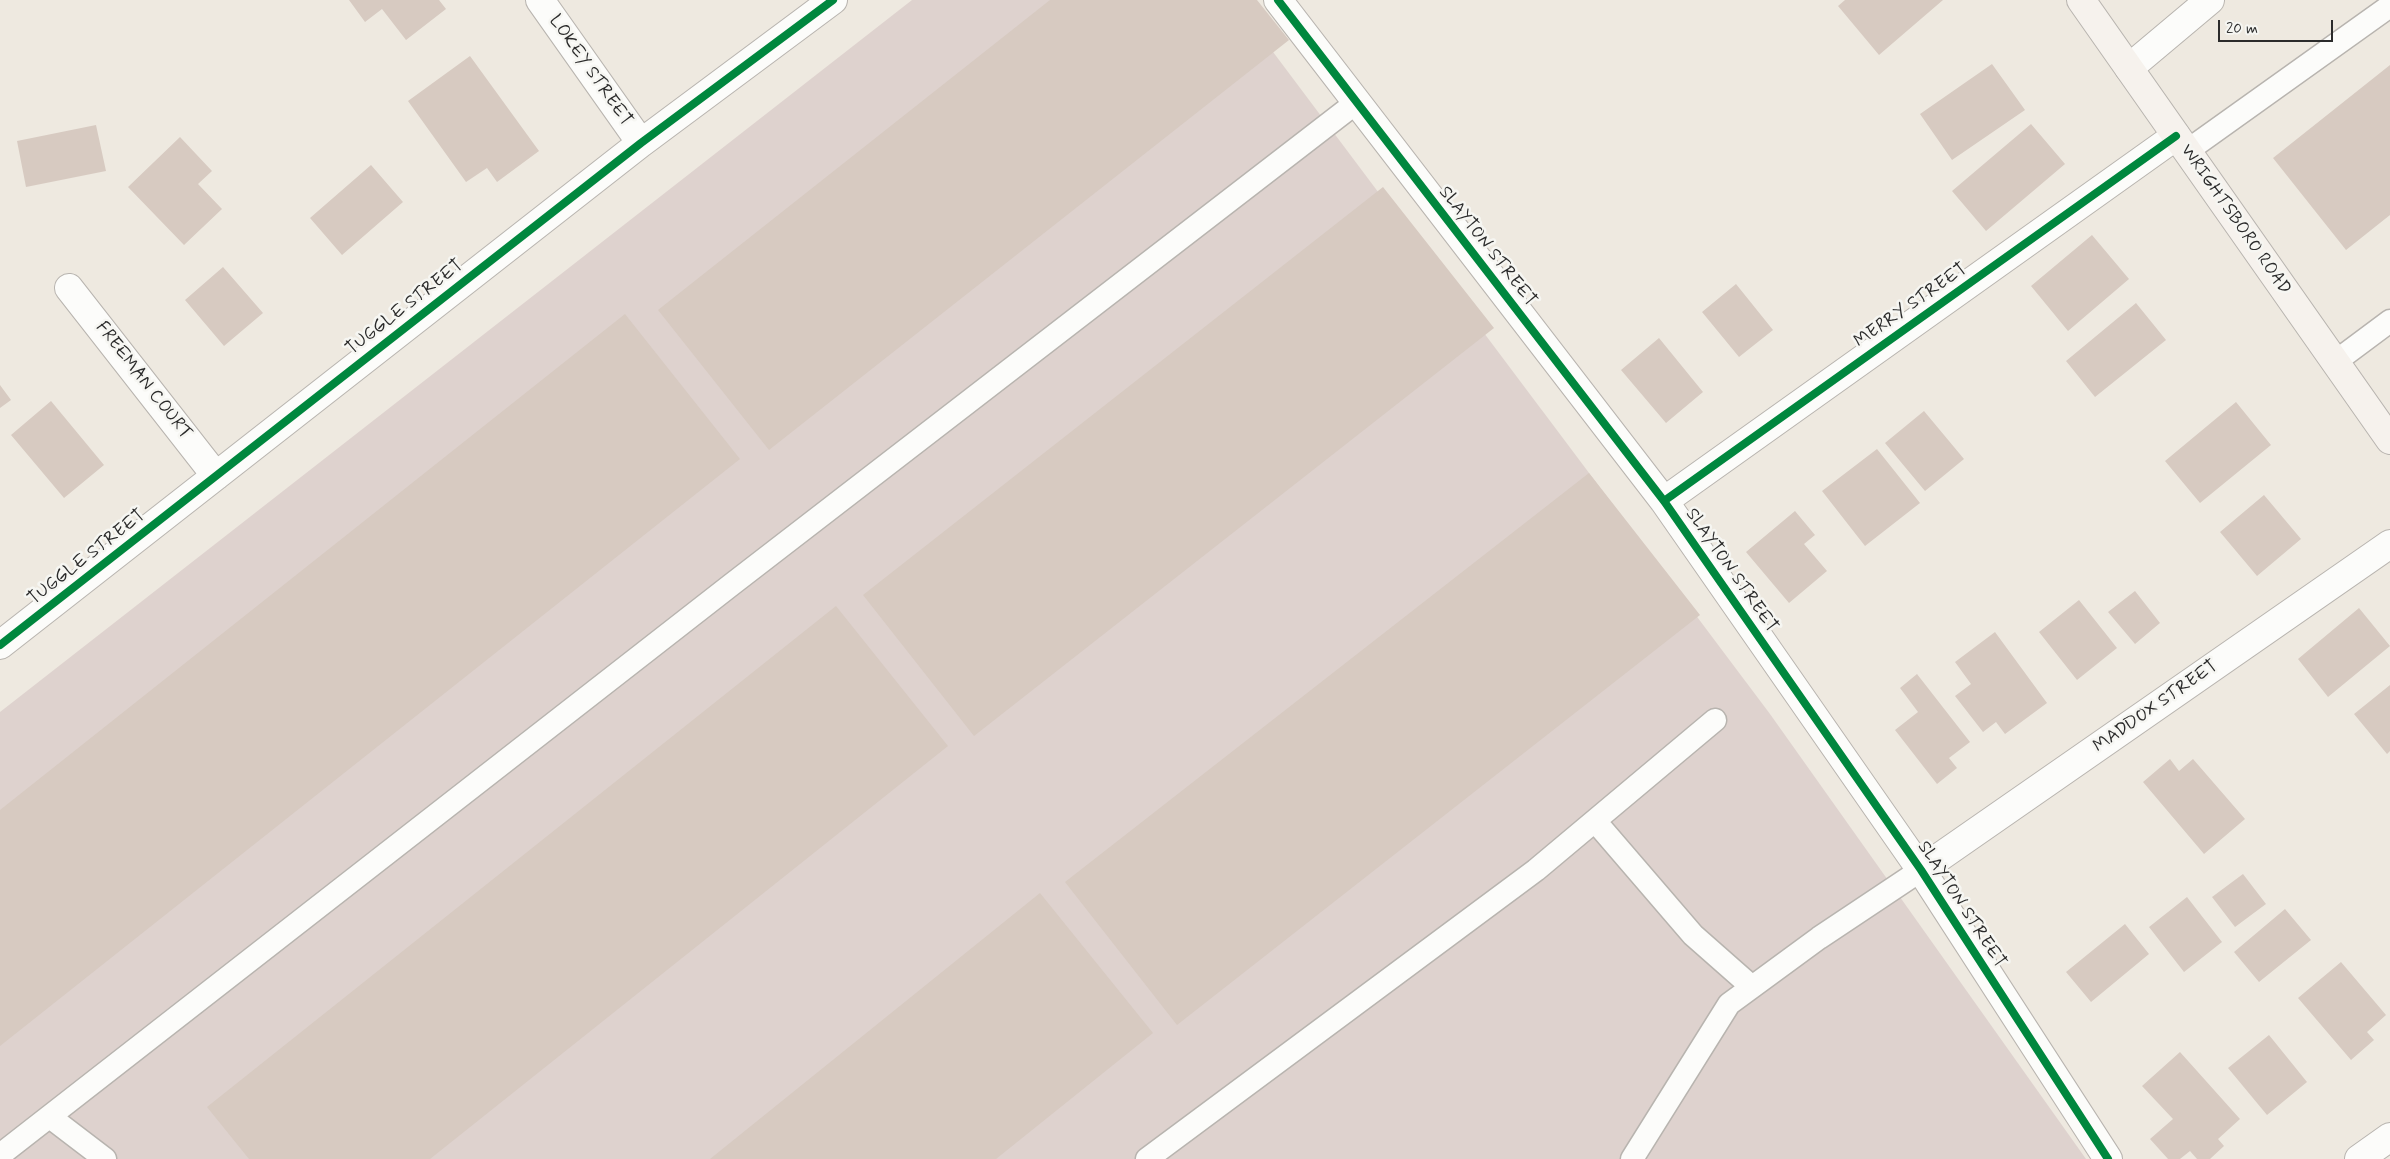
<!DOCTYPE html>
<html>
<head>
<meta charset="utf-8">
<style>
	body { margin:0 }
	#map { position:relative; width:2390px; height:1159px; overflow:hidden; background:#eee9e0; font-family:Mynerve,sans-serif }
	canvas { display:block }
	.scale { position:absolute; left:2218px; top:20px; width:115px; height:22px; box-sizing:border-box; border:2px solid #2b2b2b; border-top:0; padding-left:6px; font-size:15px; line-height:18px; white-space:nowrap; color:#2b2b2b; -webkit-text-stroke:4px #f6f6f2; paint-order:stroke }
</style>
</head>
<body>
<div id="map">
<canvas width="2390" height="1159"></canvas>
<div class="scale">20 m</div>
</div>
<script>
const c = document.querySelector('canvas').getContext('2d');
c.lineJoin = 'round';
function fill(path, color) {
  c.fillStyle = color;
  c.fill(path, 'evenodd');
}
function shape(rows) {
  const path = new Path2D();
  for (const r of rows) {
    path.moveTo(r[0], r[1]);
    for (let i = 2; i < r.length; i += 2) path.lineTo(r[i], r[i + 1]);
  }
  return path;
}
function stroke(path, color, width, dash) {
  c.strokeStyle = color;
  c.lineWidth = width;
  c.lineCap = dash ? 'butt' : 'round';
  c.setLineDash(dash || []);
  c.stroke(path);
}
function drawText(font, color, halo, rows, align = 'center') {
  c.font = font + ' Mynerve,sans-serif';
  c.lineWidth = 5;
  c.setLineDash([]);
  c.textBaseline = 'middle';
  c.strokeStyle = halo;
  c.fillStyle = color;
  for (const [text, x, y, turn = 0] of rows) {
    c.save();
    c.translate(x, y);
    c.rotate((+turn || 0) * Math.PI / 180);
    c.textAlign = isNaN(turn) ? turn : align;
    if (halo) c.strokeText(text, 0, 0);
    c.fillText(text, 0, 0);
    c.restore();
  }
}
const industrial = shape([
	[912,0,1234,0,1770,714,2086,1159,0,1159,0,712]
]);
const building = shape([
	[349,0,439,0,446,9,406,40,382,9,365,22],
	[1050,0,1257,0,1289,40,769,450,658,310],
	[1845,0,1943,0,1879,55,1838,6],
	[470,56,539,151,497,182,487,168,466,182,408,101],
	[1992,64,2025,110,1952,160,1920,114],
	[2390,65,2390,215,2346,250,2273,158],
	[2031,124,2065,164,1986,231,1952,191],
	[96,125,106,171,26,187,17,141],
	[180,137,212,171,198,184,222,209,184,245,128,187],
	[371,165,403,202,342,255,310,218],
	[1383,187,1494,328,974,736,863,595],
	[2092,235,2129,279,2068,331,2031,286],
	[223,267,263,313,224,346,185,300],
	[1736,284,1773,330,1739,357,1702,312],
	[2136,303,2166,340,2095,397,2066,361],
	[625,314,740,459,0,1046,0,810],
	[1659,338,1703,392,1666,423,1621,370],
	[0,385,11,400,0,408],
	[51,401,104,465,64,498,11,435],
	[2236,402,2271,445,2200,503,2165,461],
	[1924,411,1964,459,1925,491,1885,443],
	[1877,449,1920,503,1865,546,1822,491],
	[1589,473,1700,615,1177,1025,1065,882],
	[2264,495,2301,539,2257,576,2220,532],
	[1795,511,1815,535,1804,544,1827,571,1789,603,1746,552],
	[2135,591,2160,623,2135,644,2108,612],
	[2079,600,2117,648,2077,680,2039,632],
	[836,606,948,746,430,1159,249,1159,207,1107],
	[2359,608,2390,646,2328,697,2298,659],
	[1995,632,2047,703,2005,734,1996,722,1983,732,1955,696,1971,684,1955,662],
	[1917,674,1970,742,1949,758,1957,768,1937,784,1895,730,1918,712,1900,688],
	[2390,685,2390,751,2387,754,2354,714],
	[2170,759,2179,771,2193,759,2245,819,2204,854,2143,782],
	[2243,874,2266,904,2235,927,2212,897],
	[1040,893,1153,1033,996,1159,710,1159],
	[2187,897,2222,942,2184,972,2149,927],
	[2285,909,2311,940,2259,982,2234,952],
	[2125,924,2149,954,2091,1002,2066,972],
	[2341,962,2386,1015,2367,1032,2374,1040,2351,1060,2298,998],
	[2269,1035,2307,1082,2267,1115,2228,1068],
	[2180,1052,2240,1119,2218,1139,2224,1146,2210,1159,2197,1159,2190,1151,2180,1159,2168,1159,2150,1139,2173,1119,2142,1086]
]);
const service = shape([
	[2187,151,2390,6],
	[2335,362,2390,321],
	[1595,821,1693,935,1752,987],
	[50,1117,105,1159],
	[0,1155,731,585,1357,102],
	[1147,1159,1536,870,1715,720],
	[1632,1159,1729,1004,1819,938,1921,870]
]);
const minor = shape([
	[540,0,641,143],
	[1278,0,1664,501,1921,870,2108,1159],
	[2129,68,2210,0],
	[69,288,216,476],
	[1664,501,2176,136],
	[0,645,641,143,833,0],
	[1921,870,2390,544],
	[2359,1159,2390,1137]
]);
const secondary = shape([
	[2081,0,2390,440]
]);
const cycleway = shape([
	[1278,0,1664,501,1921,870,2108,1159],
	[1664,501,2176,136],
	[0,645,641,143,833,0]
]);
const streetNames = [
	["LOKEY STREET",590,71,55],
	["WRIGHTSBORO ROAD",2235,220,55],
	["SLAYTON STREET",1487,247,52],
	["MERRY STREET",1911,306,-35],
	["TUGGLE STREET",405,308,-38],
	["FREEMAN COURT",143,381,52],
	["TUGGLE STREET",87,558,-38],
	["SLAYTON STREET",1731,571,55],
	["MADDOX STREET",2156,707,-35],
	["SLAYTON STREET",1961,905,57]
];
fill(industrial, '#ded2ce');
fill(building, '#d7cac1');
stroke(service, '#b8b4af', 25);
stroke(minor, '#b8b4af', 30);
stroke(secondary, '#b8b4af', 30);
stroke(service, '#fcfcfa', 22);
stroke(minor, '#fcfcfa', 28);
stroke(secondary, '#f6f2ed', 28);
stroke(cycleway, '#00873e', 8);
drawText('18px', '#2b2b2b', '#f6f6f2', streetNames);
</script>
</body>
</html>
